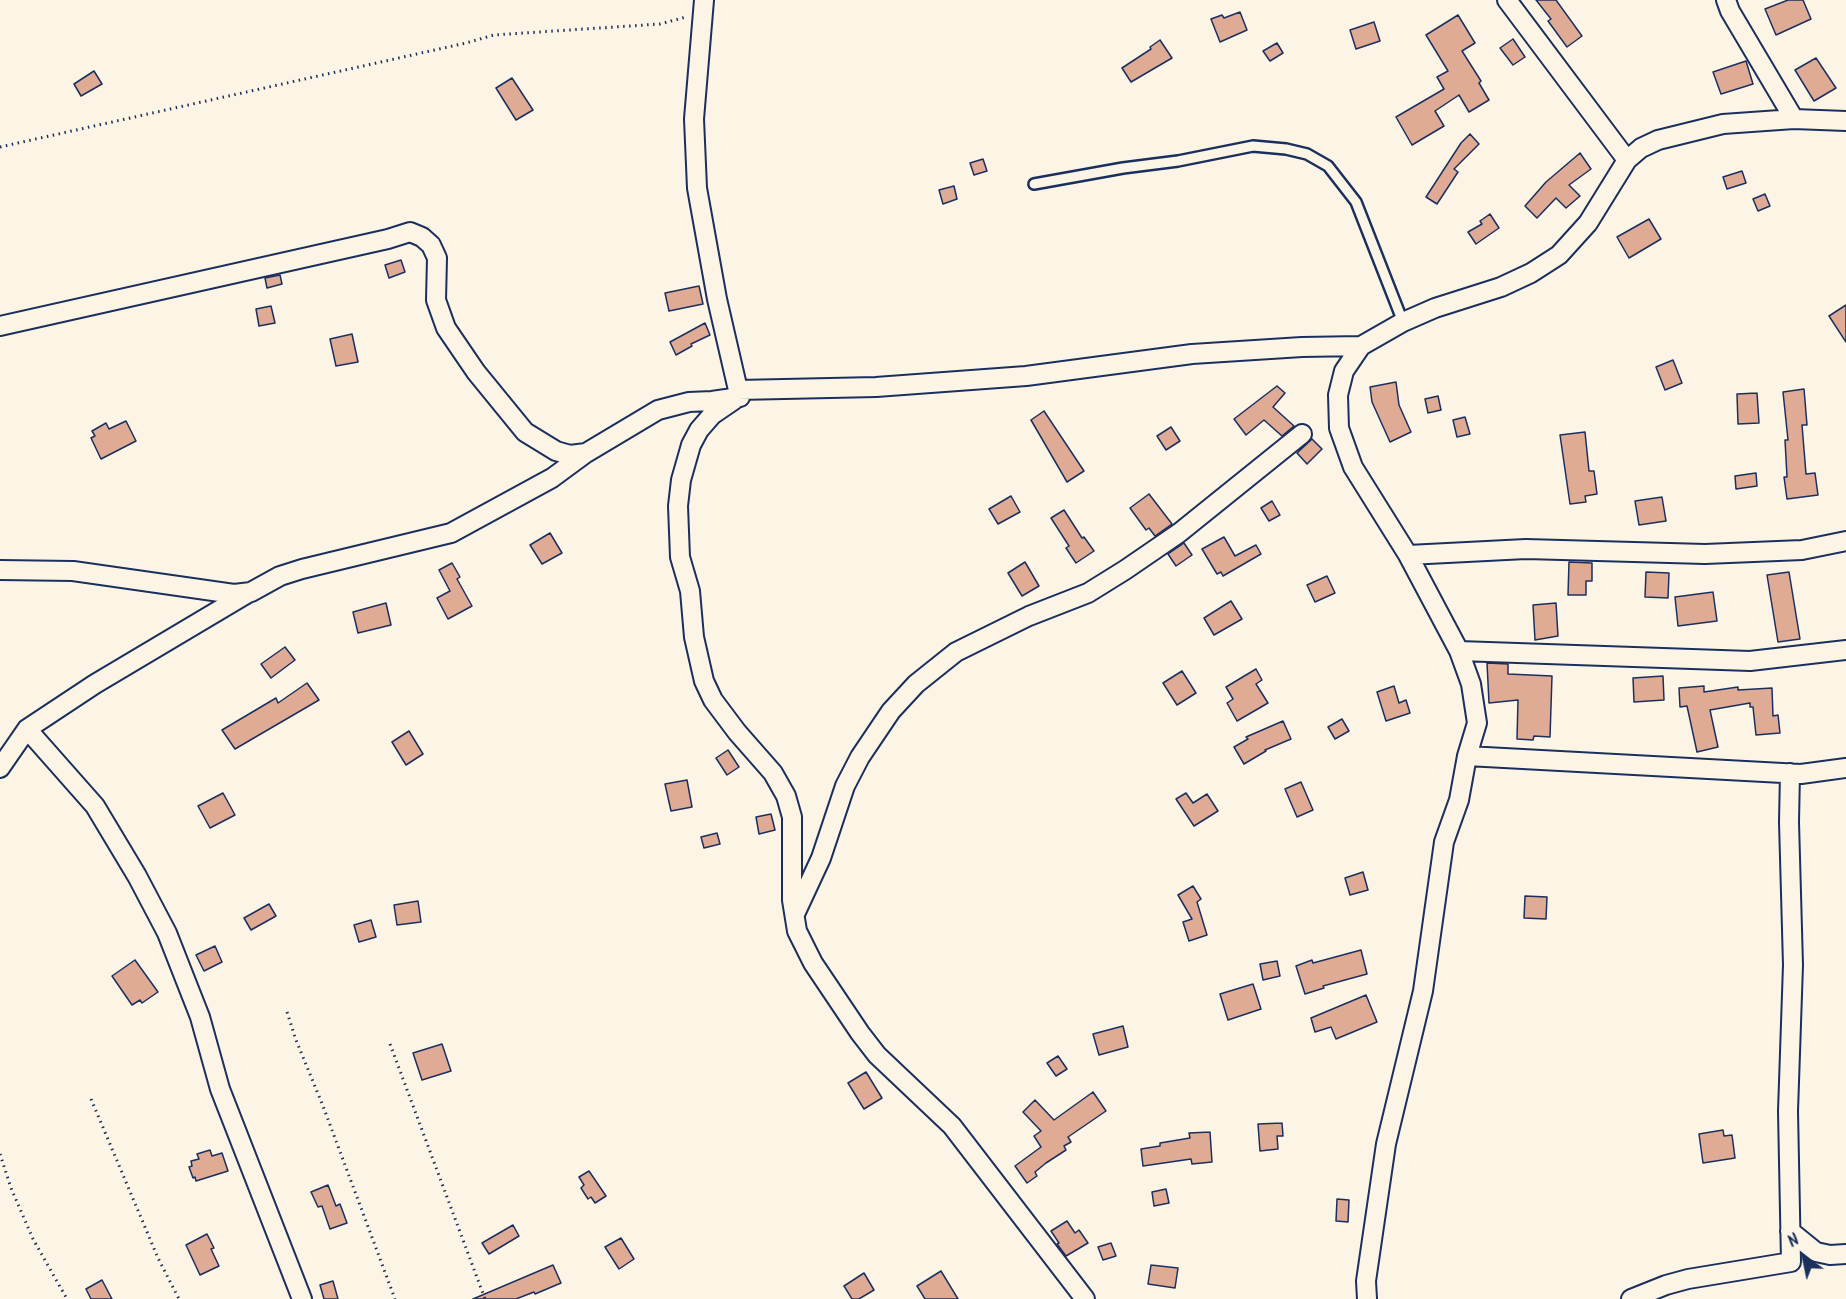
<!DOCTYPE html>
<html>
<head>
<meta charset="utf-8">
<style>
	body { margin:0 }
	#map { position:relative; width:1846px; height:1299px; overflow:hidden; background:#fcf5e5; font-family:Kalam,sans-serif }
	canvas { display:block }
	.north { position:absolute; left:1774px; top:1227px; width:60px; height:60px; -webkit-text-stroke:4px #fcf5e5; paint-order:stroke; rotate:327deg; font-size:16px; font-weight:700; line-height:24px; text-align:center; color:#1b2f5e }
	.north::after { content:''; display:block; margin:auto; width:21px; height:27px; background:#1b2f5e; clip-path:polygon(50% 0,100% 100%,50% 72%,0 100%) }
</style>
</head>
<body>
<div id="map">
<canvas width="1846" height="1299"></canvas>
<div class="north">N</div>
</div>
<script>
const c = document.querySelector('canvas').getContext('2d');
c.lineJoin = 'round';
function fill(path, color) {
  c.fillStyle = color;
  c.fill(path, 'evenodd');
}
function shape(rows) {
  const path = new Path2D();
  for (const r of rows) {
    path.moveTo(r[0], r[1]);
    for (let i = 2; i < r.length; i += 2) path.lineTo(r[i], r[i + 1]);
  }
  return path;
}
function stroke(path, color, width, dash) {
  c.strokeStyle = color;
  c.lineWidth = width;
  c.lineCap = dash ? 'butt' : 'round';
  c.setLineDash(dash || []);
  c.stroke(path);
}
const building = shape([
	[1536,0,1556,0,1582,36,1567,47,1548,21,1551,19,1536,0],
	[1788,0,1803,0,1811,19,1776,35,1765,9,1788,0],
	[1240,12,1247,30,1220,42,1211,19,1222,15,1224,18,1240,12],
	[1458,15,1475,43,1462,51,1481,81,1479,83,1489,100,1469,112,1459,95,1435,111,1444,126,1412,145,1396,117,1444,89,1437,77,1448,71,1426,35,1458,15],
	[1374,22,1380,41,1356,49,1350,30,1374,22],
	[1513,39,1525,57,1513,65,1500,48,1513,39],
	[1160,40,1172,58,1131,82,1122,68,1151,49,1150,47,1160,40],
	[1277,43,1283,53,1270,61,1263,51,1277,43],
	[1816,58,1836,88,1814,101,1795,70,1816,58],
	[1746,61,1753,84,1721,94,1713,72,1746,61],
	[94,71,102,84,81,96,74,84,94,71],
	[512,78,533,110,516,120,496,88,512,78],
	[1470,134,1479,144,1454,169,1458,172,1437,204,1426,197,1461,143,1470,134],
	[1580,153,1591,169,1569,185,1580,196,1566,208,1556,198,1537,218,1525,206,1546,182,1580,153],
	[983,159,987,171,974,175,970,163,983,159],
	[1742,171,1746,183,1727,189,1723,177,1742,171],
	[954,186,957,199,943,204,939,190,954,186],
	[1765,194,1770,206,1758,211,1753,199,1765,194],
	[1490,214,1499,228,1476,244,1468,232,1482,224,1480,221,1490,214],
	[1649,219,1661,239,1629,258,1617,237,1649,219],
	[401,260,405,272,389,278,385,265,401,260],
	[280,275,282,284,267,288,265,278,280,275],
	[699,286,703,304,669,311,665,293,699,286],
	[1846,305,1846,342,1829,316,1846,305],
	[271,306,275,323,259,326,256,309,271,306],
	[705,323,710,335,691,344,692,346,676,355,670,342,705,323],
	[352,334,358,362,336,366,330,339,352,334],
	[1673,360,1682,383,1665,390,1656,367,1673,360],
	[1396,382,1399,405,1411,432,1390,442,1372,402,1370,387,1396,382],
	[1277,386,1285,393,1273,407,1294,426,1282,436,1264,420,1246,435,1234,419,1277,386],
	[1804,389,1807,425,1802,425,1806,474,1815,473,1818,495,1787,499,1784,477,1787,477,1785,440,1788,440,1783,392,1804,389],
	[1757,393,1759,423,1738,424,1737,394,1757,393],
	[1438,396,1441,410,1428,413,1425,399,1438,396],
	[1044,411,1084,471,1067,482,1031,420,1044,411],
	[1465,417,1470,434,1457,437,1453,420,1465,417],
	[126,421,136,441,101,459,91,438,95,436,92,431,106,423,109,429,126,421],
	[1171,427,1180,441,1166,450,1157,436,1171,427],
	[1585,432,1589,471,1594,471,1597,494,1585,496,1586,502,1570,504,1560,435,1585,432],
	[1312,439,1322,449,1307,464,1297,453,1312,439],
	[1756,473,1757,486,1736,489,1735,476,1756,473],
	[1149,494,1172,524,1155,536,1149,528,1146,530,1130,508,1149,494],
	[1011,496,1020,512,998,524,989,509,1011,496],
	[1662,497,1666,521,1639,525,1635,501,1662,497],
	[1272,501,1280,515,1269,521,1261,508,1272,501],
	[1064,510,1082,538,1084,537,1094,551,1076,563,1066,548,1069,546,1051,518,1064,510],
	[550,533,562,553,542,564,530,545,550,533],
	[1224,537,1235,556,1256,545,1261,554,1223,576,1221,572,1217,574,1202,549,1224,537],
	[1184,543,1192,555,1176,566,1168,554,1184,543],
	[1025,562,1039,586,1022,596,1008,573,1025,562],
	[1569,562,1592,563,1592,581,1586,581,1586,595,1568,595,1569,562],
	[452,563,460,577,457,579,472,606,448,619,437,598,450,591,439,570,452,563],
	[1646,572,1669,573,1668,598,1645,597,1646,572],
	[1789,572,1800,639,1778,642,1767,575,1789,572],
	[1327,576,1335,593,1315,602,1307,585,1327,576],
	[1713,592,1717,621,1678,626,1675,597,1713,592],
	[1231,601,1242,619,1214,635,1204,618,1231,601],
	[386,603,391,625,358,633,353,612,386,603],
	[1556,603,1558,636,1535,640,1533,605,1556,603],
	[285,647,295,660,271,678,261,664,285,647],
	[1487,663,1508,664,1508,674,1552,676,1550,737,1534,736,1533,740,1517,739,1518,700,1489,703,1487,663],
	[1256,669,1262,680,1256,684,1268,703,1237,721,1227,703,1233,699,1226,687,1256,669],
	[1182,671,1196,693,1177,705,1163,683,1182,671],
	[1663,676,1664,700,1634,702,1633,678,1663,676],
	[307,683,319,700,235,749,222,730,276,698,278,703,307,683],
	[1394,686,1399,703,1406,700,1410,713,1386,721,1377,692,1394,686],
	[1704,686,1704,692,1738,687,1738,690,1772,688,1773,716,1778,715,1780,733,1756,735,1753,707,1750,707,1750,703,1710,710,1718,747,1697,752,1687,706,1680,707,1679,688,1704,686],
	[1342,719,1349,731,1335,739,1328,727,1342,719],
	[1283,721,1291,739,1265,750,1266,751,1244,764,1234,747,1248,739,1246,737,1283,721],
	[409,731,423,754,406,765,392,742,409,731],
	[728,750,739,767,727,775,716,758,728,750],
	[687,780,692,807,671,811,665,784,687,780],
	[1301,782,1313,810,1297,817,1285,789,1301,782],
	[223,793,235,815,210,828,198,806,223,793],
	[1186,793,1193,803,1207,794,1218,811,1194,826,1176,799,1186,793],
	[771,814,775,830,759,834,756,817,771,814],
	[717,833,720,844,704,848,701,837,717,833],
	[1363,872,1368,890,1350,895,1345,878,1363,872],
	[1193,886,1201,899,1197,902,1207,935,1189,941,1183,922,1192,919,1178,895,1193,886],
	[1525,896,1547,897,1546,919,1524,918,1525,896],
	[418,901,421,922,397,925,394,905,418,901],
	[269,904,276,916,251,930,244,918,269,904],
	[371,920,376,937,359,942,354,925,371,920],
	[215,946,222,962,204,971,196,955,215,946],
	[1361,950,1367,974,1323,986,1324,988,1305,994,1296,966,1312,960,1313,963,1361,950],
	[135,960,158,992,142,1003,140,1000,132,1005,112,976,135,960],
	[1277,961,1280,976,1263,980,1260,964,1277,961],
	[1253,984,1261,1009,1228,1020,1220,994,1253,984],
	[1366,995,1377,1022,1336,1039,1331,1027,1315,1032,1311,1018,1366,995],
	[1123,1026,1128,1047,1099,1055,1093,1034,1123,1026],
	[442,1044,451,1071,422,1080,413,1053,442,1044],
	[1058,1056,1067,1069,1056,1076,1047,1063,1058,1056],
	[866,1072,882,1098,864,1109,848,1083,866,1072],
	[1093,1092,1106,1111,1068,1137,1071,1142,1064,1146,1066,1150,1046,1163,1035,1172,1037,1176,1027,1183,1015,1166,1041,1147,1034,1136,1041,1131,1023,1112,1035,1100,1054,1120,1093,1092],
	[1282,1123,1283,1136,1277,1136,1278,1149,1260,1151,1258,1124,1282,1123],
	[1723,1130,1724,1136,1732,1135,1735,1158,1703,1163,1699,1134,1723,1130],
	[1210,1132,1212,1162,1192,1164,1191,1159,1143,1166,1141,1149,1160,1146,1160,1143,1190,1138,1189,1133,1210,1132],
	[210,1150,212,1156,222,1153,228,1171,196,1181,195,1177,193,1178,189,1167,192,1166,191,1161,199,1159,197,1154,210,1150],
	[589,1171,606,1196,595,1203,591,1197,588,1199,581,1188,584,1185,579,1177,589,1171],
	[328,1185,336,1206,340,1204,347,1223,330,1229,322,1206,318,1207,311,1192,328,1185],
	[1166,1189,1169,1203,1154,1206,1152,1192,1166,1189],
	[1337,1199,1349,1200,1348,1222,1336,1221,1337,1199],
	[1067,1221,1075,1233,1079,1230,1088,1243,1066,1256,1057,1244,1059,1243,1051,1231,1067,1221],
	[513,1225,519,1236,489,1254,482,1243,513,1225],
	[207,1234,214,1248,211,1249,219,1266,200,1275,186,1245,207,1234],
	[621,1238,634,1259,619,1269,605,1247,621,1238],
	[1111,1243,1116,1256,1103,1260,1098,1247,1111,1243],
	[553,1265,561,1283,535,1294,534,1292,516,1299,473,1299,553,1265],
	[1151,1265,1178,1268,1175,1288,1148,1284,1151,1265],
	[941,1271,958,1299,925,1299,917,1286,941,1271],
	[864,1273,874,1290,859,1299,852,1299,844,1286,864,1273],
	[102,1280,112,1299,91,1299,86,1289,102,1280],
	[333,1281,338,1299,324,1299,320,1285,333,1281]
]);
const path = shape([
	[0,147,466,43,494,35,660,24,686,17],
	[287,1012,296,1040,323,1106,395,1299],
	[390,1044,485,1299],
	[91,1099,158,1258,179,1299],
	[0,1154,11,1188,33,1239,67,1299]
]);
const lane = shape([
	[1034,184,1123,168,1178,161,1253,146,1286,149,1307,154,1328,166,1356,202,1403,322]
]);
const street = shape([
	[704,0,694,119,697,188,717,299,738,390],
	[1507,0,1627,160],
	[1726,0,1730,11,1794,119],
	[0,326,388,239,410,232,422,237,431,245,437,258,436,300,446,328,476,372,525,432,556,451,570,455,586,453],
	[734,400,712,415,699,430,691,445,681,480,678,506,680,557,690,591,694,637,704,681,713,700,737,732,773,773,786,796,792,817,792,900,797,931,813,963,860,1033,877,1055,952,1126,1085,1299],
	[1408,555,1526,549,1705,554,1802,550,1846,541],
	[0,570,73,571,234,594,251,592,280,576,302,569,451,533,552,478,586,453,658,410,689,402,712,401,740,397,738,390,876,387,1026,376,1192,354,1302,347,1361,346],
	[1459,651,1750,661,1846,650],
	[27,729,95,806,137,876,167,933,200,1017,220,1089,302,1299],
	[1467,756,1801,774,1846,768],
	[0,768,27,729,95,684,248,593],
	[795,914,821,858,845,786,860,757,891,711,916,684,956,652,1029,616,1088,593,1125,570,1179,533,1302,434],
	[1790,1231,1816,1252,1830,1255,1846,1254],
	[1367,1299,1366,1281,1386,1144,1423,991,1444,842,1459,800,1467,756,1477,723,1471,684,1459,651,1408,555,1353,467,1339,428,1338,395,1344,371,1361,346,1403,322,1435,308,1501,287,1531,273,1559,255,1588,223,1627,160,1641,148,1658,140,1723,124,1794,119,1846,121],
	[1631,1299,1666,1285,1688,1279,1791,1262,1788,1111,1793,965,1789,822,1790,773]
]);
fill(building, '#e0ab95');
stroke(building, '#1b2f5e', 1.5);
stroke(lane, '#1b2f5e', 14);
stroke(street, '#1b2f5e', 22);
stroke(path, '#1b2f5e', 3, [1.5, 4.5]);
stroke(lane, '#fcf5e5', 9);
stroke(street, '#fcf5e5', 18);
</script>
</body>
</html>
